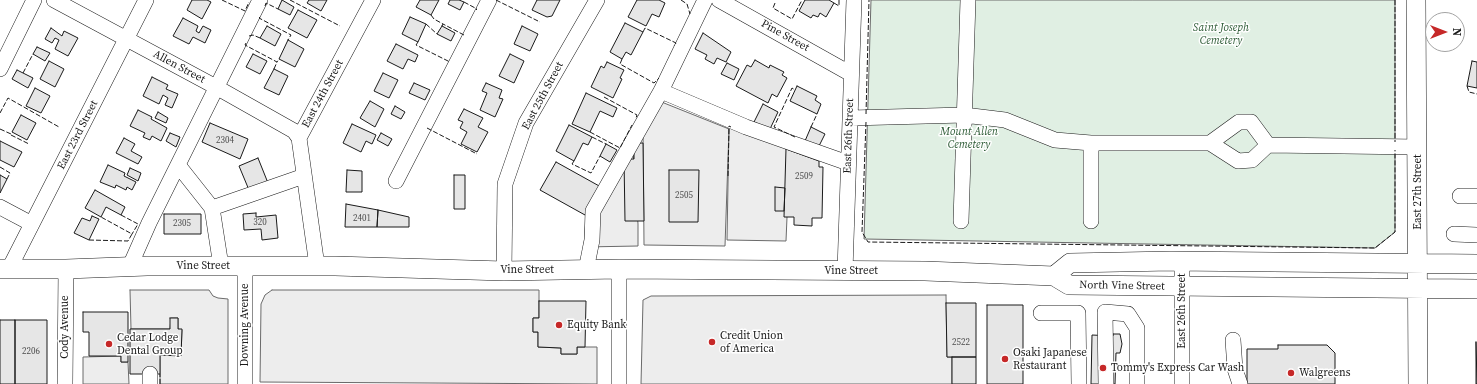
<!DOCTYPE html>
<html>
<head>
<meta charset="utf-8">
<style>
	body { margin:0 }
	#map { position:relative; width:1477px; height:384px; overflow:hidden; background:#fff; font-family:"Source Serif 4",serif }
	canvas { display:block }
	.north { position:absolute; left:1425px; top:12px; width:40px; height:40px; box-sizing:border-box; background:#fff; border:1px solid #a3a3a3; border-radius:50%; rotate:90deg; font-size:11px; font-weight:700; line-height:16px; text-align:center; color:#1a1a1a }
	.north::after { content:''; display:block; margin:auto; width:14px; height:18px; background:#c62828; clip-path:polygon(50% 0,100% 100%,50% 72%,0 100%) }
</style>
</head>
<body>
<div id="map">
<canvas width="1477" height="384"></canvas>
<div class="north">N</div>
</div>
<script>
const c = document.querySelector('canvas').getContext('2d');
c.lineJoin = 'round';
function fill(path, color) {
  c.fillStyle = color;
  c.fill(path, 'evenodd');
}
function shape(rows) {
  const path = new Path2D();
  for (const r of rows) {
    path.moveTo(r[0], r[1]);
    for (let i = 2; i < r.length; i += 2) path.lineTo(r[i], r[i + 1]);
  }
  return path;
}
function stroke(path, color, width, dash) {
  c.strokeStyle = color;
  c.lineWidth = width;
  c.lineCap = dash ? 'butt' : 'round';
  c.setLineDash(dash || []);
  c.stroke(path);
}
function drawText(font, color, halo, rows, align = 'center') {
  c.font = font + ' "Source Serif 4",serif';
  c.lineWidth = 3;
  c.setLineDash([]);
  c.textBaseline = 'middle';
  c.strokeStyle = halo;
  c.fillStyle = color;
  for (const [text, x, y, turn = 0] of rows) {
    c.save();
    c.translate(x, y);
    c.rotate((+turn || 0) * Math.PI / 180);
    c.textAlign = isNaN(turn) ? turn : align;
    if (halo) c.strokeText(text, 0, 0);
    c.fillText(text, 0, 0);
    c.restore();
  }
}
const green = shape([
	[871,0,1395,0,1395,232,1375,248,864,239,871,0]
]);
const parking = shape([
	[659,101,729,129,725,246,644,245,643,128,659,101],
	[729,126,790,146,786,241,727,240,729,126],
	[633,150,638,224,638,246,584,247,586,218,633,150],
	[130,290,209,290,213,296,218,298,228,299,228,384,160,384,160,355,181,355,182,330,178,329,178,318,171,318,170,329,131,329,130,290],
	[272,290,539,290,539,318,533,318,533,332,538,332,538,347,561,348,561,354,577,354,577,347,597,347,597,384,260,382,261,304,265,295,272,290],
	[946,295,947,357,952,357,952,384,641,384,643,300,651,296,946,295],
	[121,356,121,362,128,362,129,384,83,384,83,357,121,356]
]);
const building = shape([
	[192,0,207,0,211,2,202,19,187,10,192,0],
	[282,0,294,7,290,15,278,9,282,0],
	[309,0,327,0,321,11,307,3,309,0],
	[420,0,439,0,431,15,416,7,420,0],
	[450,0,459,0,464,2,460,10,448,4,450,0],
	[537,0,560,0,552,16,547,17,532,10,537,0],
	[637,0,659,0,665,3,659,17,652,14,646,26,628,17,637,0],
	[805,0,829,0,834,3,826,17,820,13,818,17,813,15,811,18,799,11,805,0],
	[298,10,317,20,307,38,288,28,298,10],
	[410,17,426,24,418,42,402,34,410,17],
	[183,18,198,26,196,31,199,33,203,26,211,30,205,43,193,37,189,44,173,36,183,18],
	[625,23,643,32,631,55,626,52,622,59,610,52,625,23],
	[267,26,281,34,275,46,260,38,267,26],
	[442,26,455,33,451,41,437,34,442,26],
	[522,26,538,34,530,51,514,44,522,26],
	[51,28,62,36,64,31,78,38,68,56,55,49,59,40,55,38,52,43,45,39,51,28],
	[703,33,731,52,726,62,717,58,714,64,705,59,707,55,695,49,703,33],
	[288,40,304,49,295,67,279,59,288,40],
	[396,44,418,55,415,62,408,59,403,69,387,61,396,44],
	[37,47,50,53,45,61,33,54,37,47],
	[253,54,267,61,260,74,246,67,253,54],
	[510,54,524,61,514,83,499,76,510,54],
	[755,60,769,68,770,65,784,72,782,75,787,78,777,97,772,94,768,103,736,86,747,65,751,67,755,60],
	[49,61,64,69,55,87,40,79,49,61],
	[1472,61,1477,62,1477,88,1467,86,1472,61],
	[607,62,624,70,620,78,622,79,613,98,591,87,601,66,604,68,607,62],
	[727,63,739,69,734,80,721,74,727,63],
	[274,69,288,76,279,95,264,88,274,69],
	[17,70,33,78,28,88,12,79,17,70],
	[383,73,398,80,389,98,374,91,383,73],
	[152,77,168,85,166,89,178,94,172,108,165,105,168,98,163,95,159,104,143,96,152,77],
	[414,83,430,90,425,100,409,93,414,83],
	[486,83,502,90,499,98,503,99,495,117,480,110,487,93,482,91,486,83],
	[797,86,817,96,815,100,821,104,817,114,790,101,797,86],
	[35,88,50,96,41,113,26,106,35,88],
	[586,93,617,108,613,117,600,111,590,132,572,124,586,93],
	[370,101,384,109,375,127,360,118,370,101],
	[763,104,778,112,770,129,754,122,763,104],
	[395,106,405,112,401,119,391,114,395,106],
	[464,109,483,118,478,127,488,132,477,152,461,144,467,132,460,128,463,122,458,120,464,109],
	[138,110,152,117,151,119,167,128,161,141,152,136,150,140,143,137,145,133,130,126,138,110],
	[158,112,168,118,166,123,155,118,158,112],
	[21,115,36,123,27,140,12,132,21,115],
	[210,123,248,139,240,159,202,142,210,123],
	[352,124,376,135,372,144,366,141,361,152,343,143,352,124],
	[569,125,592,137,588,145,583,143,574,161,556,151,569,125],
	[811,127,825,134,818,148,805,141,811,127],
	[170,133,180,137,176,147,166,141,170,133],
	[381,133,392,139,388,146,377,140,381,133],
	[124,138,135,144,131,151,142,157,138,164,116,153,124,138],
	[0,141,22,152,14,167,0,160,0,141],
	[634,143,643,143,644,221,625,221,624,159,634,159,634,143],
	[606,144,617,150,610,162,600,156,606,144],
	[786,149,819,161,819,167,823,167,822,218,812,218,812,226,794,225,794,217,784,217,786,149],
	[258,158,268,183,249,190,239,166,258,158],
	[556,162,601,187,585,215,540,190,556,162],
	[108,165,125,173,124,176,136,182,132,190,127,187,126,190,116,185,115,188,100,182,108,165],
	[130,168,141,173,138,181,127,175,130,168],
	[347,170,362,171,362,192,346,192,347,170],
	[669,170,699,170,698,222,669,222,669,170],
	[0,175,7,179,0,193,0,175],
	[454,175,465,175,465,209,454,209,454,175],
	[775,187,785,188,784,211,775,211,775,187],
	[95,190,125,207,121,215,106,207,101,217,85,208,95,190],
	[346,204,378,210,377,227,345,227,346,204],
	[378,210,409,217,409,227,377,227,378,210],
	[256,213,256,217,276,215,278,238,262,240,261,229,244,230,243,214,256,213],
	[164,214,201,214,201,234,164,234,164,214],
	[92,216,99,219,89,240,74,233,82,218,90,221,92,216],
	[539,301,586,301,585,347,577,347,577,354,561,354,561,348,538,347,538,332,533,332,533,318,539,318,539,301],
	[946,303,976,303,976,357,947,357,946,303],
	[987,305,1023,305,1023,384,987,384,987,305],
	[83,312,128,312,128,362,121,362,121,356,89,356,89,332,83,332,83,312],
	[170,318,178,318,178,329,182,329,181,356,160,355,160,374,130,374,130,329,170,329,170,318],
	[0,320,15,320,15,384,0,384,0,320],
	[15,320,47,320,47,384,15,384,15,320],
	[1113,334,1120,334,1122,344,1120,353,1116,353,1115,384,1091,384,1092,335,1113,336,1113,334],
	[1476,342,1477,384,1476,384,1476,342],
	[1278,345,1327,345,1335,353,1335,384,1247,384,1247,349,1278,349,1278,345],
	[952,357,976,357,976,384,952,384,952,357]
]);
const minor = shape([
	[54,0,216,87,294,131,299,138],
	[719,0,851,74],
	[0,69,34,0],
	[661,91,746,127,848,163],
	[850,118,964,115,1005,120,1055,140,1091,143,1210,143,1238,161,1252,160,1268,145,1418,147],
	[1091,143,1091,221],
	[1210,143,1239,122,1251,122,1268,145],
	[178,165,212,208,221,266],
	[396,181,489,0],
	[1460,196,1477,196],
	[0,207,32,224],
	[212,208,304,176],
	[961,221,968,0],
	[1454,234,1477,235],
	[130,266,149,223,260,0],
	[317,266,299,138,373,0],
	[9,269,146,0],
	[586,270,592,240,593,211,661,91,705,0],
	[504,271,505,184,526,123,597,0],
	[845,271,854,0],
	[1041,313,1078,313,1079,384],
	[1233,340,1235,369,1240,384],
	[150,374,150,384],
	[65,384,66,269],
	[245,384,245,266],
	[619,384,619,269],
	[1106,384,1105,312,1128,314,1137,328,1137,384],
	[1182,384,1182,261]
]);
const major = shape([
	[1416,0,1418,384],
	[0,269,66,269,147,266,335,266,504,271,619,269,925,271,1054,276],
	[1054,276,1070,263,1171,261,1477,264],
	[1054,276,1069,285,1477,289]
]);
const fence = shape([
	[222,0,245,11,249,2],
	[290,0,340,26],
	[496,0,540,22],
	[681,0,687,4,690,14],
	[1395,0,1395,142],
	[464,2,477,9,476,10],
	[775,3,773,8,792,19,802,0],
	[834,3,839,6,839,0],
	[265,6,266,3,278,9],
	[431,15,434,19,443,24],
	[260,17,259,18,291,35,288,40],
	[426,24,437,34],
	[442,26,443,24,464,35],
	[643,32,645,28,676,43,674,46],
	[249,36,253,35,260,38],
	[418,42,416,45,450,62],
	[246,43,245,45,277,62,279,59],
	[622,59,620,64,654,83,659,78],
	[274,69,277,62],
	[23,73,33,54],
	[1467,86,1469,92,1477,94],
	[604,97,637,115,636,118],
	[0,113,8,98,59,127],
	[866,114,869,0],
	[866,122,862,232,868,242,1375,248,1395,232,1395,150],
	[811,127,817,114],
	[427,128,477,154],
	[0,129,11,134],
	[590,132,620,148,632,125],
	[11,135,29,144],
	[592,137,606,144],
	[795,137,774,127,792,88,795,90],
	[574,161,572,164,591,173,600,156],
	[0,167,10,173,7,179],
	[728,176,729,126,731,127],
	[121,215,138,224,132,234],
	[89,240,128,241,132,234,101,217],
	[160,384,160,374]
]);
const markers = [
	[559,325,4,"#c62828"],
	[712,342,4,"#c62828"],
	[109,344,4,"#c62828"],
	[1005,359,4,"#c62828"],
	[1103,368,4,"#c62828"],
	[1291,373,4,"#c62828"]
];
const numberNames = [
	["2304",225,141],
	["2509",804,177],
	["2505",684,196],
	["2401",362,219],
	["320",260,223],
	["2305",182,224],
	["2522",961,343],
	["2206",31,352]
];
const parkNames = [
	["Saint Joseph",1221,28],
	["Cemetery",1221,41],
	["Mount Allen",969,132],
	["Cemetery",969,145]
];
const streetNames = [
	["Pine Street",785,36,29],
	["Allen Street",179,67,28],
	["East 24th Street",323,94,-62],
	["East 25th Street",543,96,-62],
	["East 23rd Street",78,135,-63],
	["East 26th Street",849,136,-88],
	["East 27th Street",1418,192,-90],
	["Vine Street",203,266],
	["Vine Street",527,270],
	["Vine Street",851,271],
	["North Vine Street",1122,286,1],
	["East 26th Street",1182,311,-90],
	["Downing Avenue",245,325,-90],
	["Cody Avenue",65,327,-90]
];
const poiNames = [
	["Equity Bank",567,325],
	["Credit Union",720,336],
	["of America",720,349],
	["Cedar Lodge",117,338],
	["Dental Group",117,351],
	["Osaki Japanese",1013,353],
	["Restaurant",1013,366],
	["Tommy's Express Car Wash",1111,368],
	["Walgreens",1299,373]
];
fill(green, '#e0efe3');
stroke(green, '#6a6a6a', 1);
fill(parking, '#ededed');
stroke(parking, '#6a6a6a', 1);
fill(building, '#e6e6e6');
stroke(building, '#1a1a1a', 1);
stroke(minor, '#1a1a1a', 16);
stroke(major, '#1a1a1a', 20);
stroke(minor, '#fff', 15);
stroke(major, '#fff', 19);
stroke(fence, '#1a1a1a', 1, [5, 2]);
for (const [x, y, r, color] of markers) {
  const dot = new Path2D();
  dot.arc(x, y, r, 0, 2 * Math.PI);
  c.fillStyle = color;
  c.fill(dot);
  stroke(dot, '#fff', 1.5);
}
drawText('9px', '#4d4d4d', null, numberNames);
drawText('italic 11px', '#2b5a34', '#fff', parkNames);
drawText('11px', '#1a1a1a', '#fff', streetNames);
drawText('11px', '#1a1a1a', '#fff', poiNames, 'left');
</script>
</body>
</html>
